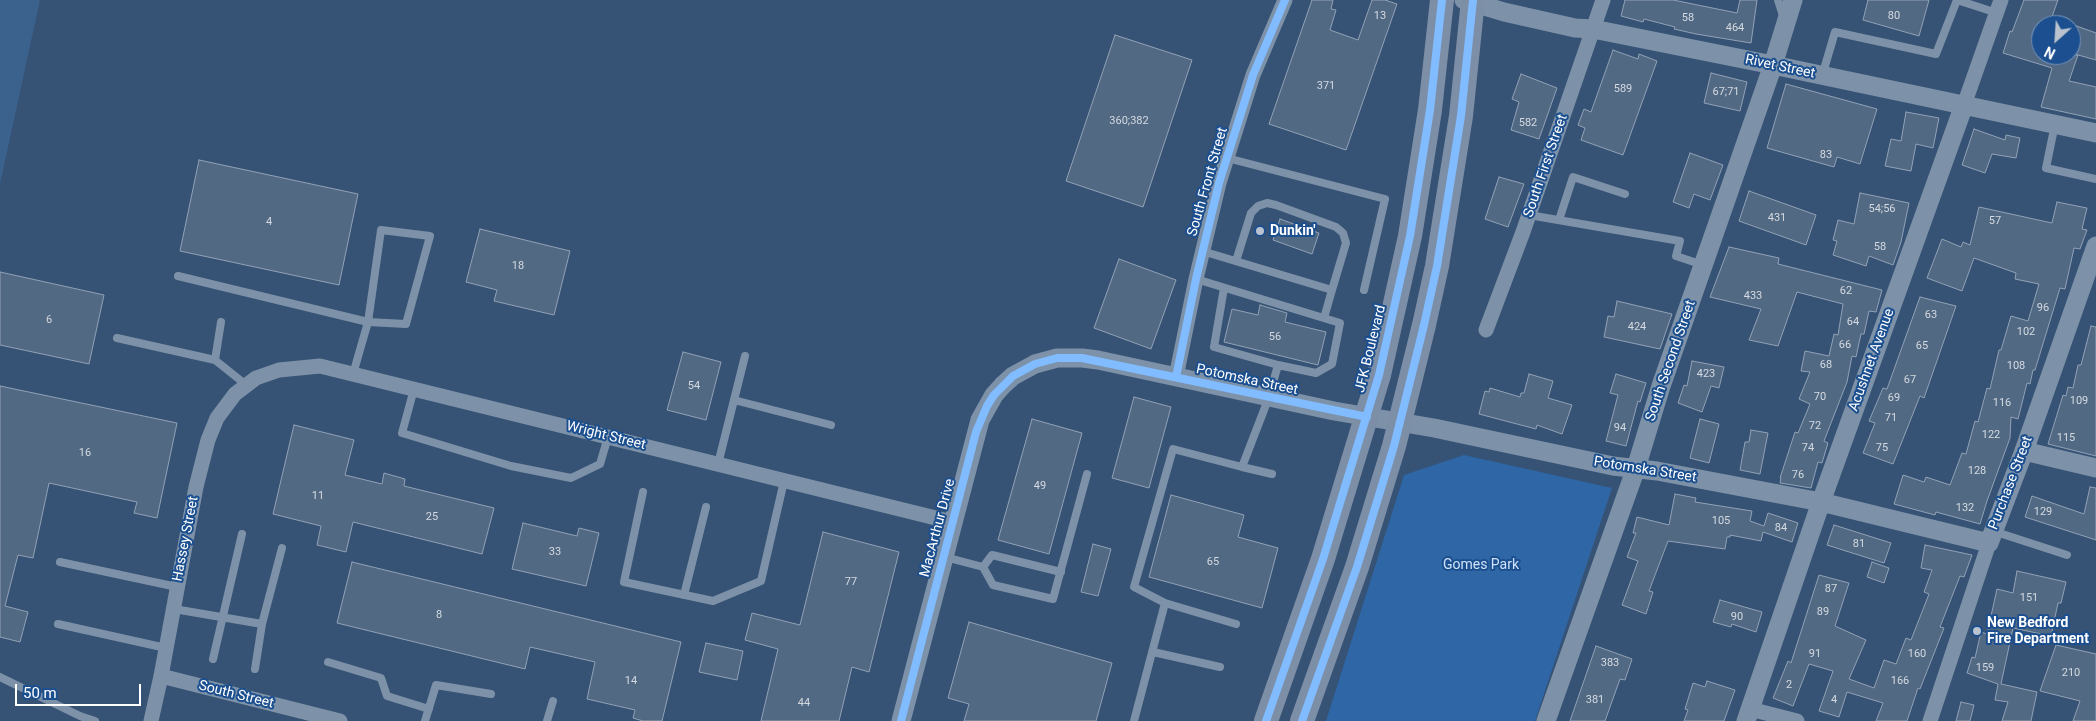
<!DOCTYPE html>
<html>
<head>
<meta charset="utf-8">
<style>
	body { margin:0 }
	#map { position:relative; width:2096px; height:721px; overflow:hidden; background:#365274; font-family:Roboto,sans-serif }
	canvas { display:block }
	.north { position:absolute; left:2031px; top:15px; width:50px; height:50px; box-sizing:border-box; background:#1b4f8f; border:1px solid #7695bc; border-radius:50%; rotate:206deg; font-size:14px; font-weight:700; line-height:20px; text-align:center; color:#fff }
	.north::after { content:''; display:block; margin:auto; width:18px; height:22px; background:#b9c2ce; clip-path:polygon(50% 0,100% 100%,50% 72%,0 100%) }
	.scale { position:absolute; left:15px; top:684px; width:126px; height:22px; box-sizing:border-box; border:2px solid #fff; border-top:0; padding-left:6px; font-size:15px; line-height:18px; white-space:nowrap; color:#fff; -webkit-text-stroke:4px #1b4f8f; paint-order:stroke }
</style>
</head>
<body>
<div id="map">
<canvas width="2096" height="721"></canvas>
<div class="north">N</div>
<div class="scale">50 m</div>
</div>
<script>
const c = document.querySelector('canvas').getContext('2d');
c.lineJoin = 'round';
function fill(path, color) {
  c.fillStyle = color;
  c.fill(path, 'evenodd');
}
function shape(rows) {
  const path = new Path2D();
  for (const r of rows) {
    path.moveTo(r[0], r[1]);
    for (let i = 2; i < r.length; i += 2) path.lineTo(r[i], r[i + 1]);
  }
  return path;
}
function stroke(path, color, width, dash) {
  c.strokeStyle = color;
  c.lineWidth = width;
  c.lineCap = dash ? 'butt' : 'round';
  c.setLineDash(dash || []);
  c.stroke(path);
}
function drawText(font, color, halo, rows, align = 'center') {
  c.font = font + ' Roboto,sans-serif';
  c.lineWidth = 4;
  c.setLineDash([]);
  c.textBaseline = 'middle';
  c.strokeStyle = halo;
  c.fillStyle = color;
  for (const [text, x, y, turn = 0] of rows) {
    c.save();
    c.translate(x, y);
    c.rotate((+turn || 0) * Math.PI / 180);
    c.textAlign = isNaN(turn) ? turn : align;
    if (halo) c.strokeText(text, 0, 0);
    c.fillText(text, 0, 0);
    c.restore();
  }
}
const green = shape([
	[1464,455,1612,488,1535,721,1326,721,1404,475]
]);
const water = shape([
	[0,0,40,0,0,184]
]);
const building = shape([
	[1312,0,1333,0,1331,9,1336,10,1330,30,1358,40,1372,0,1385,0,1397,4,1346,150,1269,124,1312,0],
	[1625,0,1673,0,1737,13,1740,0,1757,0,1751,43,1696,34,1674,29,1675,27,1644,19,1643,22,1621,16,1625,0],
	[1868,0,1929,0,1919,36,1863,20,1868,0],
	[2024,0,2058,0,2049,25,2041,25,2041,55,2078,55,2069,81,2096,87,2096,119,2041,107,2052,68,2003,53,2010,31,2012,32,2024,0],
	[2071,24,2096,33,2096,60,2071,53,2071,24],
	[1115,35,1192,60,1143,207,1066,181,1115,35],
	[1613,50,1638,59,1639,54,1657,61,1623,155,1581,140,1585,128,1578,125,1584,109,1591,112,1613,50],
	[1711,73,1747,82,1740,111,1704,103,1711,73],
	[1521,74,1557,88,1539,139,1511,130,1519,102,1512,99,1521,74],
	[1786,84,1877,109,1860,164,1837,157,1834,167,1767,148,1786,84],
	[1906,112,1939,118,1933,148,1916,144,1911,171,1885,166,1891,139,1901,141,1906,112],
	[1974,129,2005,140,2006,135,2020,138,2016,158,1992,154,1985,173,1962,165,1974,129],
	[1690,153,1723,165,1710,200,1694,194,1689,208,1673,202,1690,153],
	[199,160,358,194,339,285,180,251,199,160],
	[1499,177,1524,184,1508,227,1485,219,1499,177],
	[1749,191,1816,215,1806,245,1739,221,1749,191],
	[1860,193,1909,203,1901,242,1893,265,1869,256,1866,266,1833,255,1837,241,1833,240,1838,220,1854,224,1860,193],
	[2057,202,2087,208,2082,229,2087,230,2080,249,2074,248,2065,289,2060,288,2035,370,2033,370,2030,384,2027,383,2018,419,2011,417,2010,438,1987,501,1980,524,1936,512,1935,515,1894,504,1903,475,1924,482,1926,477,1950,485,1962,453,1966,454,1975,421,1978,422,1987,388,1990,389,1999,350,2001,350,2011,316,2028,321,2039,284,2015,279,2016,273,1974,258,1962,291,1927,278,1942,239,1961,247,1963,242,1970,245,1979,207,2052,223,2057,202],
	[1280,219,1319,233,1312,254,1273,240,1280,219],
	[480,229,570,251,554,315,494,301,497,290,466,282,480,229],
	[1729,247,1779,258,1778,264,1882,290,1876,312,1869,311,1864,334,1861,334,1856,357,1852,356,1847,382,1824,441,1828,443,1822,463,1818,462,1811,488,1780,483,1781,478,1780,478,1795,432,1798,433,1810,404,1799,399,1810,372,1801,371,1805,351,1829,356,1834,334,1838,335,1843,304,1797,292,1778,346,1749,340,1761,309,1710,297,1729,247],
	[1119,259,1176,280,1151,349,1094,328,1119,259],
	[0,272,104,295,89,364,0,345,0,272],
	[1920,297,1956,306,1924,398,1920,396,1893,464,1863,453,1875,423,1869,421,1883,388,1887,389,1920,297],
	[1617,301,1672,314,1660,349,1604,337,1608,316,1614,317,1617,301],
	[1260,305,1287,313,1285,322,1326,332,1318,365,1224,342,1232,309,1258,315,1260,305],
	[2091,326,2096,327,2096,456,2048,444,2063,395,2066,396,2068,387,2073,388,2078,365,2081,365,2091,326],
	[683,352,721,362,706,420,667,410,683,352],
	[1692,361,1724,367,1719,388,1711,386,1702,412,1678,403,1684,385,1687,386,1692,361],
	[1529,374,1553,381,1548,398,1572,405,1562,434,1537,425,1536,429,1479,414,1485,391,1489,392,1490,388,1520,397,1521,393,1524,393,1529,374],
	[1616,374,1646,383,1640,402,1638,401,1626,446,1606,441,1618,395,1610,393,1616,374],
	[0,386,177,423,157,518,134,513,137,502,49,483,33,558,18,555,5,606,28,612,20,642,0,637,0,386],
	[1134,397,1171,407,1149,488,1112,478,1134,397],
	[1032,419,1082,433,1049,554,998,540,1032,419],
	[1700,419,1719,424,1709,463,1690,458,1700,419],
	[294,425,354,440,345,475,382,484,384,473,405,479,404,486,494,508,482,554,353,522,346,552,317,545,321,526,273,514,294,425],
	[1751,430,1768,433,1760,474,1740,470,1745,442,1749,442,1751,430],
	[2090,487,2096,488,2096,540,2025,517,2032,496,2084,514,2090,487],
	[1675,494,1696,498,1695,502,1752,511,1750,521,1764,526,1768,513,1798,523,1792,542,1763,532,1761,541,1730,535,1730,537,1727,537,1725,549,1668,541,1649,591,1653,592,1646,614,1622,605,1638,561,1627,557,1636,533,1633,533,1637,517,1669,525,1675,494],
	[1171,495,1244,515,1238,537,1278,548,1262,608,1149,577,1171,495],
	[523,523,577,536,579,528,599,533,586,586,512,569,523,523],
	[1834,525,1891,543,1884,563,1827,545,1834,525],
	[823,532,899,552,869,672,852,667,839,721,761,721,778,649,745,640,752,613,800,625,823,532],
	[1093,544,1111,549,1098,596,1081,592,1093,544],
	[1925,545,1972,555,1964,577,1960,576,1940,627,1944,628,1920,689,1918,688,1907,721,1876,721,1883,703,1847,692,1839,717,1819,711,1833,671,1809,664,1793,706,1773,698,1788,661,1791,663,1819,575,1849,583,1835,626,1866,640,1849,679,1874,688,1884,660,1896,664,1906,638,1911,640,1929,594,1924,592,1932,570,1921,568,1925,545],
	[352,562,681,642,662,721,643,721,633,718,635,710,587,699,595,662,530,647,525,669,337,623,352,562],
	[1872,562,1889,568,1884,583,1867,577,1872,562],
	[2017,571,2066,582,2061,603,2058,603,2051,636,2013,628,2001,684,2037,692,2031,721,2002,721,2008,702,1995,700,1998,684,1967,673,1972,657,1975,658,1981,632,1987,634,1997,589,2013,593,2017,571],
	[1720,600,1762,612,1756,632,1732,624,1731,627,1713,622,1720,600],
	[969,622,1112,663,1096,721,964,721,969,704,948,698,969,622],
	[706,643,743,651,737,680,699,672,706,643],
	[2056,645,2096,654,2096,721,2073,721,2080,701,2040,691,2056,645],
	[1596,646,1632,659,1625,680,1620,679,1605,721,1570,721,1596,646],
	[1707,681,1735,690,1724,721,1684,721,1688,710,1685,709,1693,683,1705,687,1707,681],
	[1961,702,1974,705,1970,721,1956,721,1961,702]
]);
const service = shape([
	[1778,0,1784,19],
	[1957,0,1997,13],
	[1822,76,1835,32,1936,54,1957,0],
	[2055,124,2046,168,2096,179],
	[1227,158,1385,199,1364,290],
	[1529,215,1680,241,1676,256,1703,265],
	[1559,220,1573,177,1625,194],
	[1202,251,1332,290,1324,318],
	[1236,261,1251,213,1258,206,1267,203,1276,205,1336,227,1343,233,1346,243,1332,290],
	[178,276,368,322,381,230,430,236,406,324,368,322,353,374],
	[1196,279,1340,323,1332,364,1316,373,1278,365,1269,397,1242,467,1272,474],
	[1224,288,1214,347,1278,365],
	[221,322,215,360,245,384],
	[117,338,215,360],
	[414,389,402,433,511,466,571,478,600,464,608,437],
	[734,400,831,425],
	[718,464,745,356],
	[643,492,624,582,713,601,761,581,784,481],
	[1993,531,2067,555],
	[945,557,983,567,993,585,1053,599,1087,474],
	[60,562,177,587],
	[983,567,992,555,1061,572],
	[684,595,706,507],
	[1165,603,1134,587,1173,449,1242,467],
	[174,609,262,624,255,669],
	[58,624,166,648],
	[262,624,282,548],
	[1153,652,1220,667],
	[213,659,242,534],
	[328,662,381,678,387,696,429,709],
	[0,677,80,716,95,721],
	[425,721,436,685,491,694],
	[547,721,553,701],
	[1134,721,1165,603,1236,624]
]);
const minor = shape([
	[1964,105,2001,0],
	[1486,330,1523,232,1603,0],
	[1176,377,1196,279,1219,183,1253,75,1285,0],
	[161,676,340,721],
	[1750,709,1797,721],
	[151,721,161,676,196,487,208,440,217,418,235,394,256,378,279,370,320,366,952,522],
	[1930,721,1989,543]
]);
const tertiary = shape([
	[1464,0,1504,12,1575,28,1593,29,1773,65,2096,133],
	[2024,451,2096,468],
	[901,721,980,420,994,395,1003,385,1013,376,1035,364,1057,358,1082,358,1098,360,1334,411,1434,428,1613,466,1657,471,1821,502,1989,543,2024,451,2096,246],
	[1546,721,1636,468,1661,386,1773,65,1793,0],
	[1746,721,1821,502,1964,105]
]);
const primary = shape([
	[1266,721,1323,559,1379,375,1410,236,1430,110,1442,0],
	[1302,721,1357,567,1394,446,1424,325,1437,266,1461,116,1473,0]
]);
const cycleway = shape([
	[1176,377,1196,279,1219,183,1253,75,1285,0],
	[901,721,976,432,987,406,994,395,1013,376,1035,364,1057,358,1082,358,1367,417],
	[1266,721,1323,559,1379,375,1410,236,1430,110,1442,0],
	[1302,721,1357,567,1394,446,1424,325,1437,266,1461,116,1473,0]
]);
const markers = [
	[1260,231,5,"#b9c2ce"],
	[1977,631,5,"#b9c2ce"]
];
const numberNames = [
	["13",1380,16],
	["80",1894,16],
	["58",1688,18],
	["464",1735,28],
	["371",1326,86],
	["589",1623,89],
	["67;71",1726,92],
	["360;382",1129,121],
	["582",1528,123],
	["83",1826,155],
	["54;56",1882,209],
	["431",1777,218],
	["57",1995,221],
	["4",269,222],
	["58",1880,247],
	["18",518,266],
	["62",1846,291],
	["433",1753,296],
	["96",2043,308],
	["63",1931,315],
	["6",49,320],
	["64",1853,322],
	["424",1637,327],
	["102",2026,332],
	["56",1275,337],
	["66",1845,345],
	["65",1922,346],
	["68",1826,365],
	["108",2016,366],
	["423",1706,374],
	["67",1910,380],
	["54",694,386],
	["70",1820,397],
	["69",1894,398],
	["109",2079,401],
	["116",2002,403],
	["71",1891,418],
	["72",1815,426],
	["94",1620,428],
	["122",1991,435],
	["115",2066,438],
	["74",1808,448],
	["75",1882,448],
	["16",85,453],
	["128",1977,471],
	["76",1798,475],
	["49",1040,486],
	["11",318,496],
	["132",1965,508],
	["129",2043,512],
	["25",432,517],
	["105",1721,521],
	["84",1781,528],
	["81",1859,544],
	["33",555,552],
	["65",1213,562],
	["77",851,582],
	["87",1831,589],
	["151",2029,598],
	["89",1823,612],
	["8",439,615],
	["90",1737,617],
	["91",1815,654],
	["160",1917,654],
	["383",1610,663],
	["159",1985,668],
	["210",2071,673],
	["14",631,681],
	["166",1900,681],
	["2",1789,685],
	["381",1595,700],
	["4",1834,700],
	["44",804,703]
];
const streetNames = [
	["Rivet Street",1780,67,12],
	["South First Street",1546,166,-71],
	["South Front Street",1208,182,-74],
	["JFK Boulevard",1371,349,-76],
	["Acushnet Avenue",1872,360,-70],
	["South Second Street",1671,361,-71],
	["Potomska Street",1247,380,12],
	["Wright Street",606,436,14],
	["Potomska Street",1645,470,9],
	["Purchase Street",2011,483,-69],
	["MacArthur Drive",938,528,-75],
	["Hassey Street",186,539,-79],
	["South Street",236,695,14]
];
const poiNames = [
	["Dunkin'",1270,231],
	["New Bedford",1987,623],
	["Fire Department",1987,639]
];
const parkNames = [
	["Gomes Park",1481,565]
];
fill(green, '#2f66a5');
fill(water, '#3b618d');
fill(building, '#526984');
stroke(building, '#92a2b6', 1);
stroke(service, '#7d92a8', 8);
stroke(minor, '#7d92a8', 15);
stroke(tertiary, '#7d92a8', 19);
stroke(primary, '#7d8ea7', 24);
stroke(cycleway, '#80bcff', 8);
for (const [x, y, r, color] of markers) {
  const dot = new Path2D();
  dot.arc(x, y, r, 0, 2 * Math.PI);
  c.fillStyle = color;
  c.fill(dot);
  stroke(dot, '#1b4f8f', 2);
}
drawText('11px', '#d4dae0', null, numberNames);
drawText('14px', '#fff', '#1b4f8f', streetNames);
drawText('bold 14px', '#fff', '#1b4f8f', poiNames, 'left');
drawText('14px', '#cfe3fa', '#1b4f8f', parkNames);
</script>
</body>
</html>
